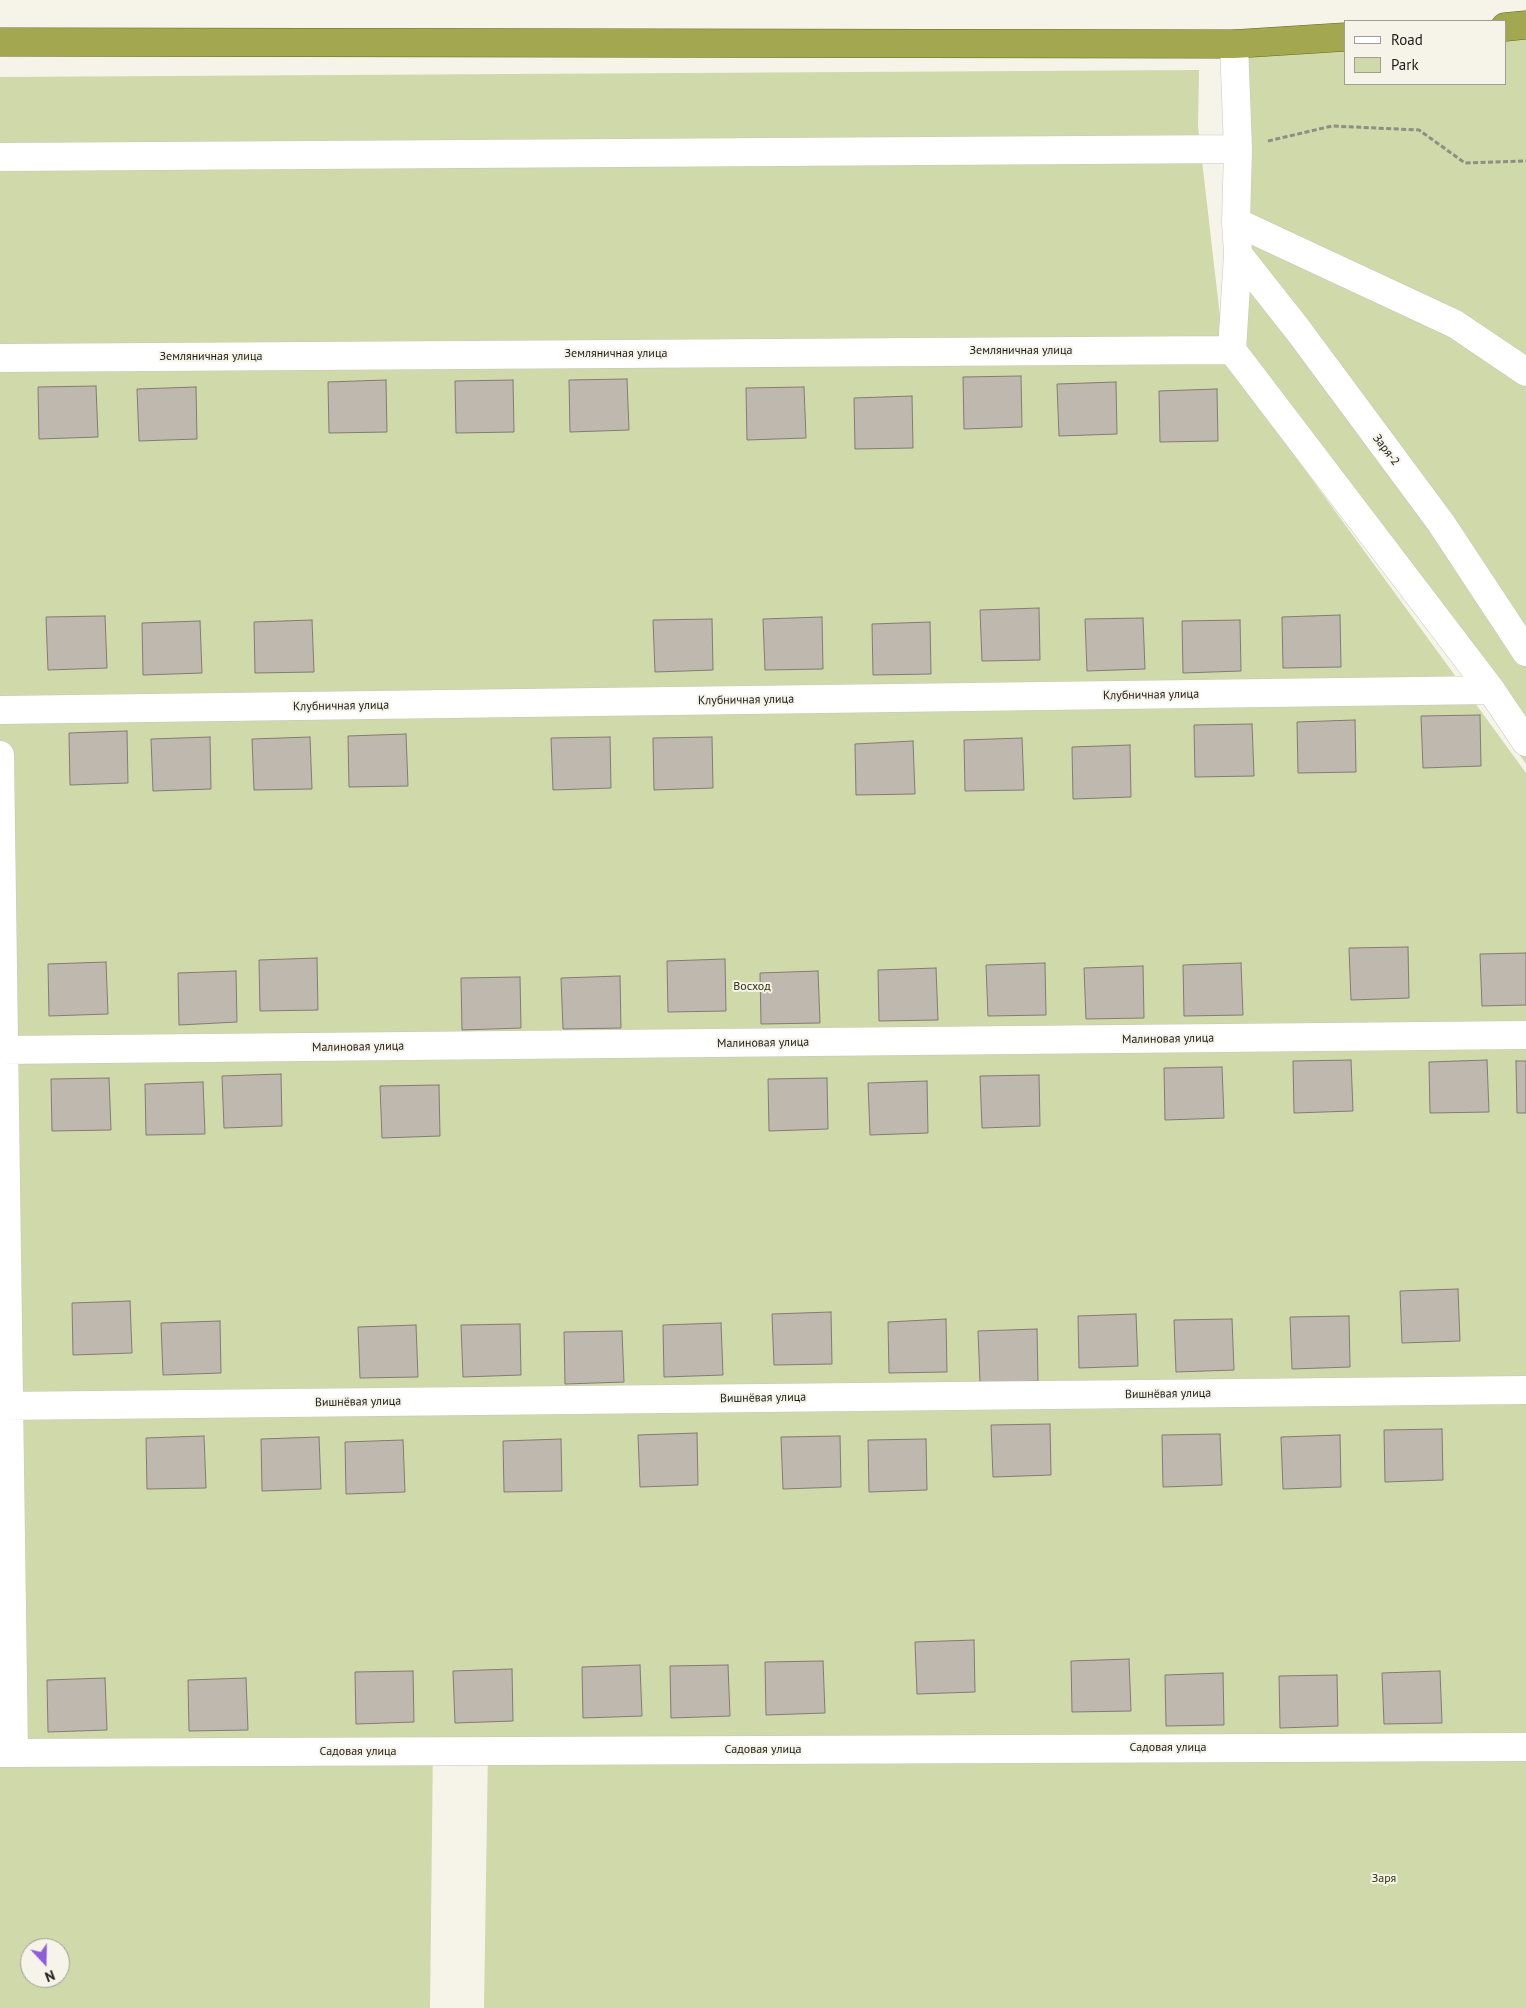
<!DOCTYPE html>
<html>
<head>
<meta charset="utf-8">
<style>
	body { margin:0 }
	#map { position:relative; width:1526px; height:2008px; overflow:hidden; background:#f6f3e8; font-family:"PT Sans",sans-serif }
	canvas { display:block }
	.legend { position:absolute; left:1344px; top:20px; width:162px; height:65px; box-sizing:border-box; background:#f6f3e8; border:1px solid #9f9d95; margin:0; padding:6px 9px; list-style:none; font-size:15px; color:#1c1b18 }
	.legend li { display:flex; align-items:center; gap:10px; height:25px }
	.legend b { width:25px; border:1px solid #9f9d95 }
	.north { position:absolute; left:20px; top:1938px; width:50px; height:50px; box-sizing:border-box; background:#f6f3e8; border:1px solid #9f9d95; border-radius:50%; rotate:159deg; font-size:14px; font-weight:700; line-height:20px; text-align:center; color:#1c1b18 }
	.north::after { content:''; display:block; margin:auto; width:18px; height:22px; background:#8d5ed8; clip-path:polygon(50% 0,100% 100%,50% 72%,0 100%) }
</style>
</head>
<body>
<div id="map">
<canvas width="1526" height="2008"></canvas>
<ul class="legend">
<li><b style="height:6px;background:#fff"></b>Road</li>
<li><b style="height:14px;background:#cfd9a9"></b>Park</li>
</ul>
<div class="north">N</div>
</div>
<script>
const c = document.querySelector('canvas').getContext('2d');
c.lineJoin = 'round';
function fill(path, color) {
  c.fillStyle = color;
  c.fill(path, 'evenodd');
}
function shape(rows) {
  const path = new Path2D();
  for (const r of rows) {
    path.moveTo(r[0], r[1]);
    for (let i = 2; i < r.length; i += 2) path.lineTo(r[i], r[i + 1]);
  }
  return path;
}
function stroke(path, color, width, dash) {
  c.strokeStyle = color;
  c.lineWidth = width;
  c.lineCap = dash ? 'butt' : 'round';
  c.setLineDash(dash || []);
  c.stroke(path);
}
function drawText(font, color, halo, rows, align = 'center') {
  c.font = font + ' "PT Sans",sans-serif';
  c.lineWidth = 4;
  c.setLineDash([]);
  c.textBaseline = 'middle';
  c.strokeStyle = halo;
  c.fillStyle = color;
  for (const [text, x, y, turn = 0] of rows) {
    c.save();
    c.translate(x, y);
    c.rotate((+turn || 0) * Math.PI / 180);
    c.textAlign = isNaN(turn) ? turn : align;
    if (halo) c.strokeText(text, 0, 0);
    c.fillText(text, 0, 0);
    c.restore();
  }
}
const green = shape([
	[1526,20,1526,764,1233,350,1234,44,1345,35,1345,84,1505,84,1505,21],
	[1199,70,1198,126,1225,360,1526,773,1526,1734,433,1742,430,2008,0,2008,0,77],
	[30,1948,60,1948,60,1978,30,1978],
	[1526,1750,1526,2008,484,2008,488,1751]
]);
const building = shape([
	[1021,376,1022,427,964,429,963,377,1021,376],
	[627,379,629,430,570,432,569,380,627,379],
	[386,380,387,432,329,433,328,382,386,380],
	[513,380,514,432,456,433,455,381,513,380],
	[1116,382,1117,434,1059,436,1057,384,1116,382],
	[96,386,98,437,39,439,38,387,96,386],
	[196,387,197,439,139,441,137,389,196,387],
	[804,387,806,438,747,440,746,388,804,387],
	[1217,389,1218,441,1160,442,1159,391,1217,389],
	[912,396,913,448,855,449,854,398,912,396],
	[1039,608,1040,660,982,661,980,610,1039,608],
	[1340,615,1341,667,1283,668,1282,617,1340,615],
	[105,616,107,668,48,670,46,617,105,616],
	[822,617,823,669,765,670,763,619,822,617],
	[1143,618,1145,669,1087,671,1085,619,1143,618],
	[712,619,713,670,655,672,653,620,712,619],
	[312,620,314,672,255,673,254,622,312,620],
	[1240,620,1241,671,1183,673,1182,621,1240,620],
	[200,621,202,673,143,675,142,623,200,621],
	[930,622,931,674,873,675,872,624,930,622],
	[1480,715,1481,766,1423,768,1421,716,1480,715],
	[1355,720,1356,772,1298,773,1297,722,1355,720],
	[1252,724,1254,776,1195,777,1194,725,1252,724],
	[127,731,128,783,70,785,69,733,127,731],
	[406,734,408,786,349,787,348,736,406,734],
	[210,737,211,789,153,791,151,739,210,737],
	[310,737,312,789,254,790,252,739,310,737],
	[610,737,611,788,553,790,551,738,610,737],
	[712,737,713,788,654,790,653,738,712,737],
	[1022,738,1024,790,965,791,964,740,1022,738],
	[913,741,915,794,856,795,855,744,913,741],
	[1130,745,1131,797,1073,799,1072,747,1130,745],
	[1408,947,1409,998,1351,1000,1349,948,1408,947],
	[1526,953,1526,1005,1482,1006,1480,954,1526,953],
	[317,958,318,1010,260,1011,259,960,317,958],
	[725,959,726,1011,668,1012,667,961,725,959],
	[106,962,108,1014,49,1016,48,964,106,962],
	[1045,963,1046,1015,988,1016,986,965,1045,963],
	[1241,963,1243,1015,1184,1016,1183,965,1241,963],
	[1143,966,1144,1018,1086,1019,1084,968,1143,966],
	[936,968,938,1020,879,1021,878,970,936,968],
	[236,971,237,1022,179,1025,178,973,236,971],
	[818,971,820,1023,761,1024,760,973,818,971],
	[620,976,621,1028,563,1029,561,978,620,976],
	[520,977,521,1028,462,1030,461,978,520,977],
	[1351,1060,1353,1111,1294,1113,1293,1061,1351,1060],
	[1487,1060,1489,1112,1430,1113,1429,1062,1487,1060],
	[1516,1061,1526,1061,1526,1113,1517,1113,1516,1061],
	[1222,1067,1224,1118,1165,1120,1164,1068,1222,1067],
	[281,1074,282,1126,224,1128,222,1076,281,1074],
	[1039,1075,1040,1126,982,1128,980,1076,1039,1075],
	[109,1078,111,1130,52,1131,51,1079,109,1078],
	[827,1078,828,1129,769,1131,768,1079,827,1078],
	[927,1081,928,1133,870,1135,868,1083,927,1081],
	[203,1082,205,1134,146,1135,145,1084,203,1082],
	[439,1085,440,1136,382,1138,380,1086,439,1085],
	[1458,1289,1460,1341,1402,1343,1400,1291,1458,1289],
	[130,1301,132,1353,73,1355,72,1303,130,1301],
	[831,1312,832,1364,774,1365,772,1314,831,1312],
	[1136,1314,1138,1366,1079,1368,1078,1316,1136,1314],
	[1349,1316,1350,1367,1292,1369,1290,1317,1349,1316],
	[946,1319,947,1372,889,1373,888,1322,946,1319],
	[1232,1319,1234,1370,1176,1372,1174,1320,1232,1319],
	[220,1321,221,1373,163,1375,161,1323,220,1321],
	[721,1323,723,1375,664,1377,663,1325,721,1323],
	[520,1324,521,1375,463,1377,461,1325,520,1324],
	[416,1325,418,1377,360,1378,358,1327,416,1325],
	[1037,1329,1038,1381,980,1383,978,1331,1037,1329],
	[622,1331,624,1382,565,1384,564,1332,622,1331],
	[1050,1424,1051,1475,993,1477,991,1425,1050,1424],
	[1442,1429,1443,1480,1385,1482,1384,1430,1442,1429],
	[697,1433,698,1485,640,1487,638,1435,697,1433],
	[1220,1434,1222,1485,1163,1487,1162,1435,1220,1434],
	[1340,1435,1341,1487,1283,1489,1281,1437,1340,1435],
	[204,1436,206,1488,147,1489,146,1438,204,1436],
	[840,1436,841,1487,783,1489,781,1437,840,1436],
	[319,1437,321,1489,262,1491,261,1439,319,1437],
	[561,1439,562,1491,504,1492,503,1441,561,1439],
	[926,1439,927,1490,869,1492,868,1440,926,1439],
	[403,1440,405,1492,346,1494,345,1442,403,1440],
	[974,1640,975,1692,917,1694,915,1642,974,1640],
	[1129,1659,1131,1711,1072,1712,1071,1661,1129,1659],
	[823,1661,825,1713,766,1715,765,1662,823,1661],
	[640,1665,642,1716,583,1718,582,1667,640,1665],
	[728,1665,730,1716,671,1718,670,1666,728,1665],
	[512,1669,513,1721,455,1723,453,1671,512,1669],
	[413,1671,414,1722,356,1724,355,1672,413,1671],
	[1440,1671,1442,1723,1384,1724,1382,1673,1440,1671],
	[1223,1673,1224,1725,1166,1726,1165,1675,1223,1673],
	[1337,1675,1338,1726,1280,1728,1279,1676,1337,1675],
	[105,1678,107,1730,48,1732,47,1680,105,1678],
	[246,1678,248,1730,189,1731,188,1680,246,1678]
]);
const path = shape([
	[1268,141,1332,126,1419,130,1465,163,1526,161]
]);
const minor = shape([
	[1234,44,1238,149,1236,222,1238,254,1232,350,1491,690,1526,742],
	[0,157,1238,149],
	[1236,222,1455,324,1526,372],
	[1238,254,1298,330,1441,523,1526,652],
	[0,358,1232,350],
	[0,710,1491,690],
	[0,755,14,1753],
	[0,1050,1526,1035],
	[0,1406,1526,1390],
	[0,1753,1526,1747]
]);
const trunk = shape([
	[1505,27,1526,25],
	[0,42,1234,44,1345,37]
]);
const streetNames = [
	["Земляничная улица",1021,351],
	["Земляничная улица",616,354],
	["Земляничная улица",211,357],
	["Заря-2",1386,450,53],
	["Клубничная улица",1151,695,-1],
	["Клубничная улица",746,700,-1],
	["Клубничная улица",341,706,-1],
	["Малиновая улица",1168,1039,-1],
	["Малиновая улица",763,1043,-1],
	["Малиновая улица",358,1047,-1],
	["Вишнёвая улица",1168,1394,-1],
	["Вишнёвая улица",763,1398,-1],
	["Вишнёвая улица",358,1402,-1],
	["Садовая улица",1168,1748],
	["Садовая улица",763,1750],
	["Садовая улица",358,1752]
];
const parkNames = [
	["Восход",752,987],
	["Заря",1384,1879]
];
fill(green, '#cfd9a9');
fill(building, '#bfb8af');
stroke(building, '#837c74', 1);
stroke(minor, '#cac7bc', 29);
stroke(trunk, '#656920', 29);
stroke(path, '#8f8d86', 3, [5, 2.5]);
stroke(minor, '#fff', 28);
stroke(trunk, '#a3a850', 28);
drawText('12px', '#1c1b18', '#f6f3e8', streetNames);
drawText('12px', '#2f3512', '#f6f3e8', parkNames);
</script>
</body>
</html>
